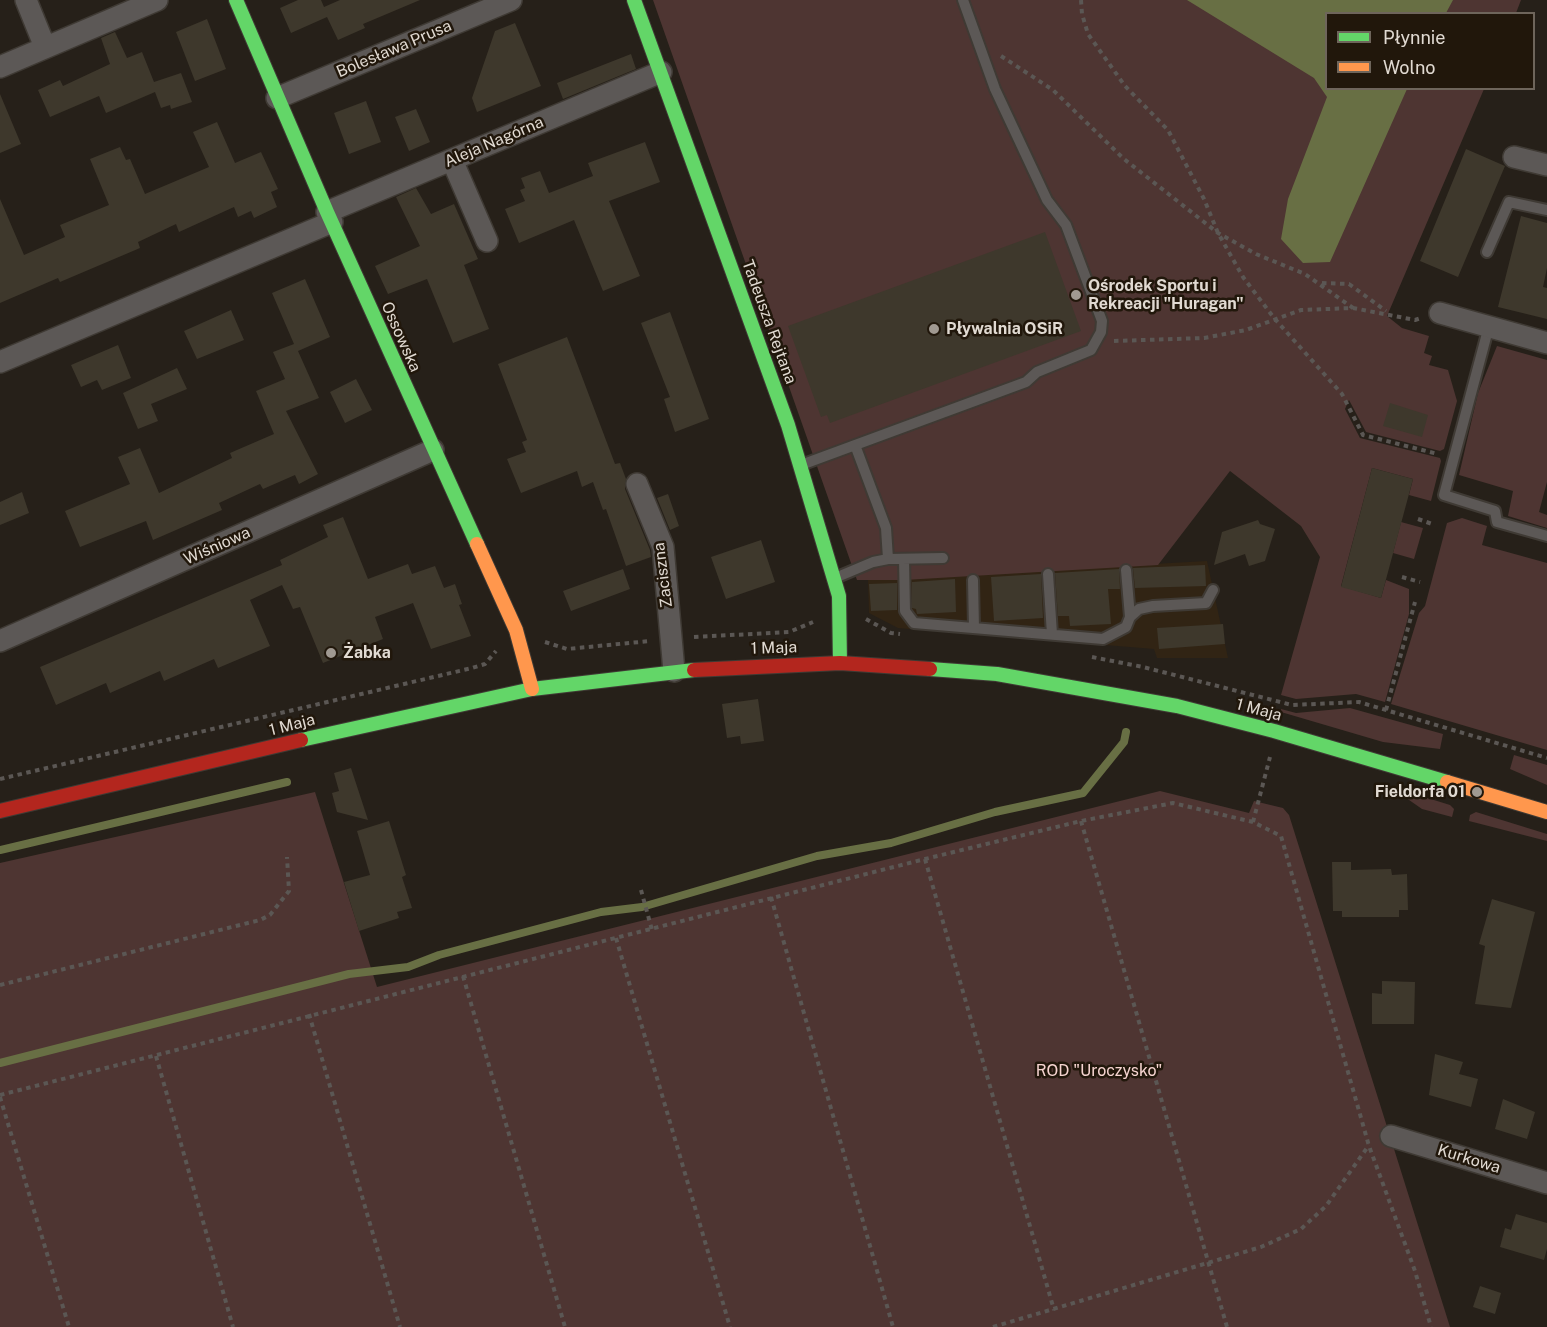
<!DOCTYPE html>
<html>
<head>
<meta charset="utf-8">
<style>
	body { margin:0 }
	#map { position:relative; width:1547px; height:1327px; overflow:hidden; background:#262019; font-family:"Public Sans",sans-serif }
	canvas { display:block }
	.legend { position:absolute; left:1325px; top:12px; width:210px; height:78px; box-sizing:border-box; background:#21170b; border:2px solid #6e655b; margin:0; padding:8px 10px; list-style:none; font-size:18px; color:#e1dad2 }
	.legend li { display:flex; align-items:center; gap:12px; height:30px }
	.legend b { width:30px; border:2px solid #6e655b }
</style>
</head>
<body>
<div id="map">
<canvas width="1547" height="1327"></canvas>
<ul class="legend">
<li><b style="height:8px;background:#63d668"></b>Płynnie</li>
<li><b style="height:8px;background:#ff974d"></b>Wolno</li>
</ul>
</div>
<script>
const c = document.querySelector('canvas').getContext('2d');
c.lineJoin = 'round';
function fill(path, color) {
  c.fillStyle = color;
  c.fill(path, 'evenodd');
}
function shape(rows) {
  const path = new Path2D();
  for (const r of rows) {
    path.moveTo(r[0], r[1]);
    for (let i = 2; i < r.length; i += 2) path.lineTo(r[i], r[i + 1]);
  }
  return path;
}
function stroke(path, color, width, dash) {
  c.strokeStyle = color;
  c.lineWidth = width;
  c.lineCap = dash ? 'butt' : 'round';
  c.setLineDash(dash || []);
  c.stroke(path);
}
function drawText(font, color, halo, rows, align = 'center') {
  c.font = font + ' "Public Sans",sans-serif';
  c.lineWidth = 5;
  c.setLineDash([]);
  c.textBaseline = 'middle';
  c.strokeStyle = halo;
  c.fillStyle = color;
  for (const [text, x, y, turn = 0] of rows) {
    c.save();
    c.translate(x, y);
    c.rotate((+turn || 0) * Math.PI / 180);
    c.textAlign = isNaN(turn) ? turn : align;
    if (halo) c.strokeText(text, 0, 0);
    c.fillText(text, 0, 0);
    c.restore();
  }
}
const built = shape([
	[1207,561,1228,658,1157,658,1154,649,898,628,869,613,868,580]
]);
const green = shape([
	[653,0,1521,0,1516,13,1326,14,1326,88,1484,89,1387,316,1402,328,1429,336,1424,353,1432,356,1429,365,1448,370,1457,401,1444,449,1440,451,1366,432,1349,400,1345,409,1360,438,1440,458,1441,461,1431,501,1409,495,1413,479,1372,468,1341,586,1381,598,1386,580,1409,589,1409,614,1385,702,1356,694,1296,699,1281,695,1320,557,1301,526,1230,471,1158,565,904,580,857,580],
	[1497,346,1547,360,1547,482,1539,512,1547,515,1547,528,1508,516,1513,491,1459,475,1478,393],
	[1462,518,1487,526,1482,545,1547,563,1547,750,1391,704,1419,613,1425,606,1447,523],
	[1401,522,1423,528,1414,559,1393,553],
	[1350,708,1443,734,1440,749,1383,742,1281,712,1281,709,1296,713],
	[1514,755,1547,765,1547,785,1510,769],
	[1160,791,1249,813,1254,801,1258,802,1283,808,1289,815,1450,1327,0,1327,0,863,315,792,377,987],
	[1405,791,1450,805,1454,809,1452,817,1422,809,1399,793],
	[1476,812,1547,834,1547,841,1469,821,1470,815]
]);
const water = shape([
	[1187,0,1453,0,1446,13,1326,14,1326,88,1407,89,1330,262,1303,263,1281,239,1288,199,1327,97,1314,78]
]);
const stream = shape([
	[0,850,287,782],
	[0,1063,349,974,408,967,439,955,601,912,642,907,817,856,891,843,995,812,1083,793,1124,742,1126,732]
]);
const building = shape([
	[298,0,321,0,324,7,340,0,420,0,363,24,365,28,338,40,327,17,291,33,280,8],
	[207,19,226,69,195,81,176,32],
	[515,23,541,86,477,112,472,98,495,31],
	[115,32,127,58,142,52,154,82,181,73,192,102,171,109,170,105,161,108,155,92,106,113,99,96,50,117,38,90,60,80,63,86,110,64,101,38],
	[631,54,636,69,563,99,557,83],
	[0,94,21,144,0,153],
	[366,101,381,142,349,154,334,113],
	[416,109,430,142,409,151,395,117],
	[217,122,235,163,261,152,278,189,271,192,277,207,254,218,251,211,238,217,234,207,179,232,176,224,138,242,140,248,60,282,58,278,0,303,0,199,24,255,65,237,60,225,109,205,90,159,120,147,126,160,130,159,145,194,209,167,193,132],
	[645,142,660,182,609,201,640,276,603,291,574,220,519,243,505,209,525,201,520,190,525,188,521,178,540,171,549,193,593,176,588,163],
	[1466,149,1505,166,1458,277,1420,261],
	[416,188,431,214,454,204,478,259,464,265,489,329,453,343,427,279,388,294,375,266,420,246,396,197],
	[1521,216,1547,223,1547,268,1543,287,1547,288,1547,319,1498,307],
	[1045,232,1081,331,830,423,827,415,821,417,788,326],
	[305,279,330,337,298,351,319,398,286,411,318,474,299,484,295,475,263,489,260,484,219,503,222,510,153,540,146,521,80,547,65,511,130,484,118,457,140,448,159,493,232,458,230,453,274,434,256,391,285,379,273,352,294,344,272,293],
	[231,310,244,340,197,359,184,331],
	[670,312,709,419,675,432,664,399,670,397,641,323],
	[567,337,615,464,620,463,626,479,625,489,650,550,651,557,626,566,606,509,603,510,593,482,582,487,577,471,521,493,507,459,526,452,522,442,527,440,498,364],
	[118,345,131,378,102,390,97,380,81,387,71,365],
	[177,368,187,389,151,404,158,421,138,429,123,393],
	[356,379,372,410,345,423,330,392],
	[1390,403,1428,415,1422,437,1383,426],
	[1372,468,1413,479,1381,598,1341,587],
	[22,492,29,513,0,525,0,502],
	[668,494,679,526,670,530,657,498],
	[343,517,368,579,408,564,412,574,435,566,444,588,455,584,462,604,459,605,471,636,431,649,413,603,375,617,383,639,323,663,300,607,293,609,282,585,250,600,270,646,218,668,214,659,164,681,160,671,110,693,106,683,56,705,40,667,282,565,280,560,328,537,323,525],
	[1258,520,1260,524,1275,529,1265,561,1249,566,1245,554,1214,565,1222,532],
	[761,540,775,582,726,599,711,557],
	[1205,565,1206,586,1135,588,1133,568],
	[623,569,630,589,571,611,563,591],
	[1119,569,1120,589,1108,589,1111,624,1070,626,1069,616,1058,616,1055,573],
	[1041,574,1043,618,994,621,991,577],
	[955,579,956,612,917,614,916,609,912,608,912,582],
	[897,583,897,610,871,611,869,584],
	[1223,624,1225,644,1159,649,1157,628],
	[758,699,764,741,741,744,740,736,727,738,722,704],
	[351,768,368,820,337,812,332,793,339,791,334,773],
	[389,821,406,875,402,877,412,908,397,912,399,918,359,931,344,882,370,875,357,831],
	[1332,862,1351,862,1351,870,1391,869,1392,875,1407,874,1408,910,1399,910,1399,917,1342,917,1342,911,1333,911],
	[1492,899,1535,912,1511,1008,1475,1004,1485,946,1479,944],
	[1382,981,1415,982,1414,1024,1372,1024,1372,993,1382,994],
	[1435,1054,1463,1062,1459,1074,1478,1079,1471,1107,1429,1095],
	[1503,1099,1535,1112,1527,1139,1495,1129],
	[1516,1214,1547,1223,1547,1249,1544,1260,1500,1247,1505,1228,1511,1230],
	[1480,1286,1501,1293,1495,1314,1473,1307]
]);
const path = shape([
	[1081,0,1082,14,1088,34,1125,86,1168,130,1204,199,1218,233,1243,277,1274,318,1342,394,1363,435,1438,454],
	[1001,56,1053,90,1124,159,1218,233,1256,254,1305,274,1353,308],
	[1322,283,1349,284,1386,311],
	[1114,341,1204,338,1246,330,1301,310,1353,308,1415,320,1421,318],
	[1418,519,1435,525],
	[1402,577,1420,582],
	[866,619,891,633,900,634],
	[694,637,789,632,813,622],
	[545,642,567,649,650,641],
	[1092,657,1143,667,1292,705,1359,702,1547,758],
	[1386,710,1415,602],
	[0,779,472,668,485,664,496,651],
	[1081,821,1227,1327],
	[1253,822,1270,757],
	[925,859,1054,1310],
	[641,890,652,930],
	[771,897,893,1327],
	[616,938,730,1327],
	[463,976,565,1327],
	[0,985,260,920,270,915,289,891,287,857],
	[309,1014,400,1327],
	[156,1056,233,1327],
	[0,1095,925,859,1081,821,1173,803,1253,822,1281,836,1369,1146,1415,1271,1431,1327],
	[0,1097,69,1327],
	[993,1327,1261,1247,1301,1229,1326,1206,1369,1145]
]);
const lane = shape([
	[1487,252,1509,202,1547,210],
	[1489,326,1444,495,1495,511,1497,522,1547,536],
	[801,465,1026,382,1037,372,1091,350,1101,332,1102,321,1066,225,1047,200,995,89,963,0],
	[888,559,943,558],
	[904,559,905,611,914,623,1103,639,1126,627,1130,617,1139,609,1153,606,1206,603,1213,590],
	[1126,570,1130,617],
	[1048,574,1052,634],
	[835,578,873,562,888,559,886,528,855,445],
	[973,580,974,628]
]);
const street = shape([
	[26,0,45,47],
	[0,67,157,0],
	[277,98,511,0],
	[1514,157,1547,165],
	[452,160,487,241],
	[327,212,661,72],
	[1440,313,1547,343],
	[0,362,332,222],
	[637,484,663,547,674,671],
	[0,641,433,450],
	[1391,1136,1547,1183]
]);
const fast = shape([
	[236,0,327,212,477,544],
	[634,0,788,425,839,596,840,663],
	[930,669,997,674,1177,706,1274,731,1447,782],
	[301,740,532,689,694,670]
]);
const slow = shape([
	[477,544,516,630,532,689],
	[1447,782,1547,812]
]);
const jam = shape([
	[694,670,840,663,930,669],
	[0,811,301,740]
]);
const markers = [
	[1076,295,6,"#a09991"],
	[934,329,6,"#a09991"],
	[331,653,6,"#a09991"],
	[1477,792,6,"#a09991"]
];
const streetNames = [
	["Bolesława Prusa",394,49,-23],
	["Aleja Nagórna",494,142,-23],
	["Tadeusza Rejtana",769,322,70],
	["Ossowska",401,337,66],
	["Wiśniowa",217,546,-24],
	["Zaciszna",663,575,-97],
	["1 Maja",774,648,-2],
	["1 Maja",1259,710,15],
	["1 Maja",292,725,-14],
	["Kurkowa",1469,1159,17]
];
const poiNames = [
	["Ośrodek Sportu i",1088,286],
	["Rekreacji \"Huragan\"",1088,304],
	["Pływalnia OSiR",946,329],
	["Żabka",343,653],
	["Fieldorfa 01",1465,792,"right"]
];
const parkNames = [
	["ROD \"Uroczysko\"",1099,1071]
];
fill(built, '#312414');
fill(green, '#4e3532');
fill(water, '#686f44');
stroke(stream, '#686f44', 8);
fill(building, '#3e382c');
stroke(lane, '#3f3a34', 14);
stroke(street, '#3f3a34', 24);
stroke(fast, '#3f3a34', 16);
stroke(slow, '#3f3a34', 16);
stroke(jam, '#3f3a34', 16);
stroke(path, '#5b5754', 4, [4.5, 4.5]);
stroke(lane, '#5c5856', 10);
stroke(street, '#5c5856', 21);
stroke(fast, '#63d668', 14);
stroke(slow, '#ff974d', 14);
stroke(jam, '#b3261e', 14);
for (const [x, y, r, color] of markers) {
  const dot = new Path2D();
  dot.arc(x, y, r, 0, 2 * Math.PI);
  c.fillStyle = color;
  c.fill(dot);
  stroke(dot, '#21170b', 2);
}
drawText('16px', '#e1dad2', '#21170b', streetNames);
drawText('bold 16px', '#e1dad2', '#21170b', poiNames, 'left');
drawText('16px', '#f6d4d0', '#21170b', parkNames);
</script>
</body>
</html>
